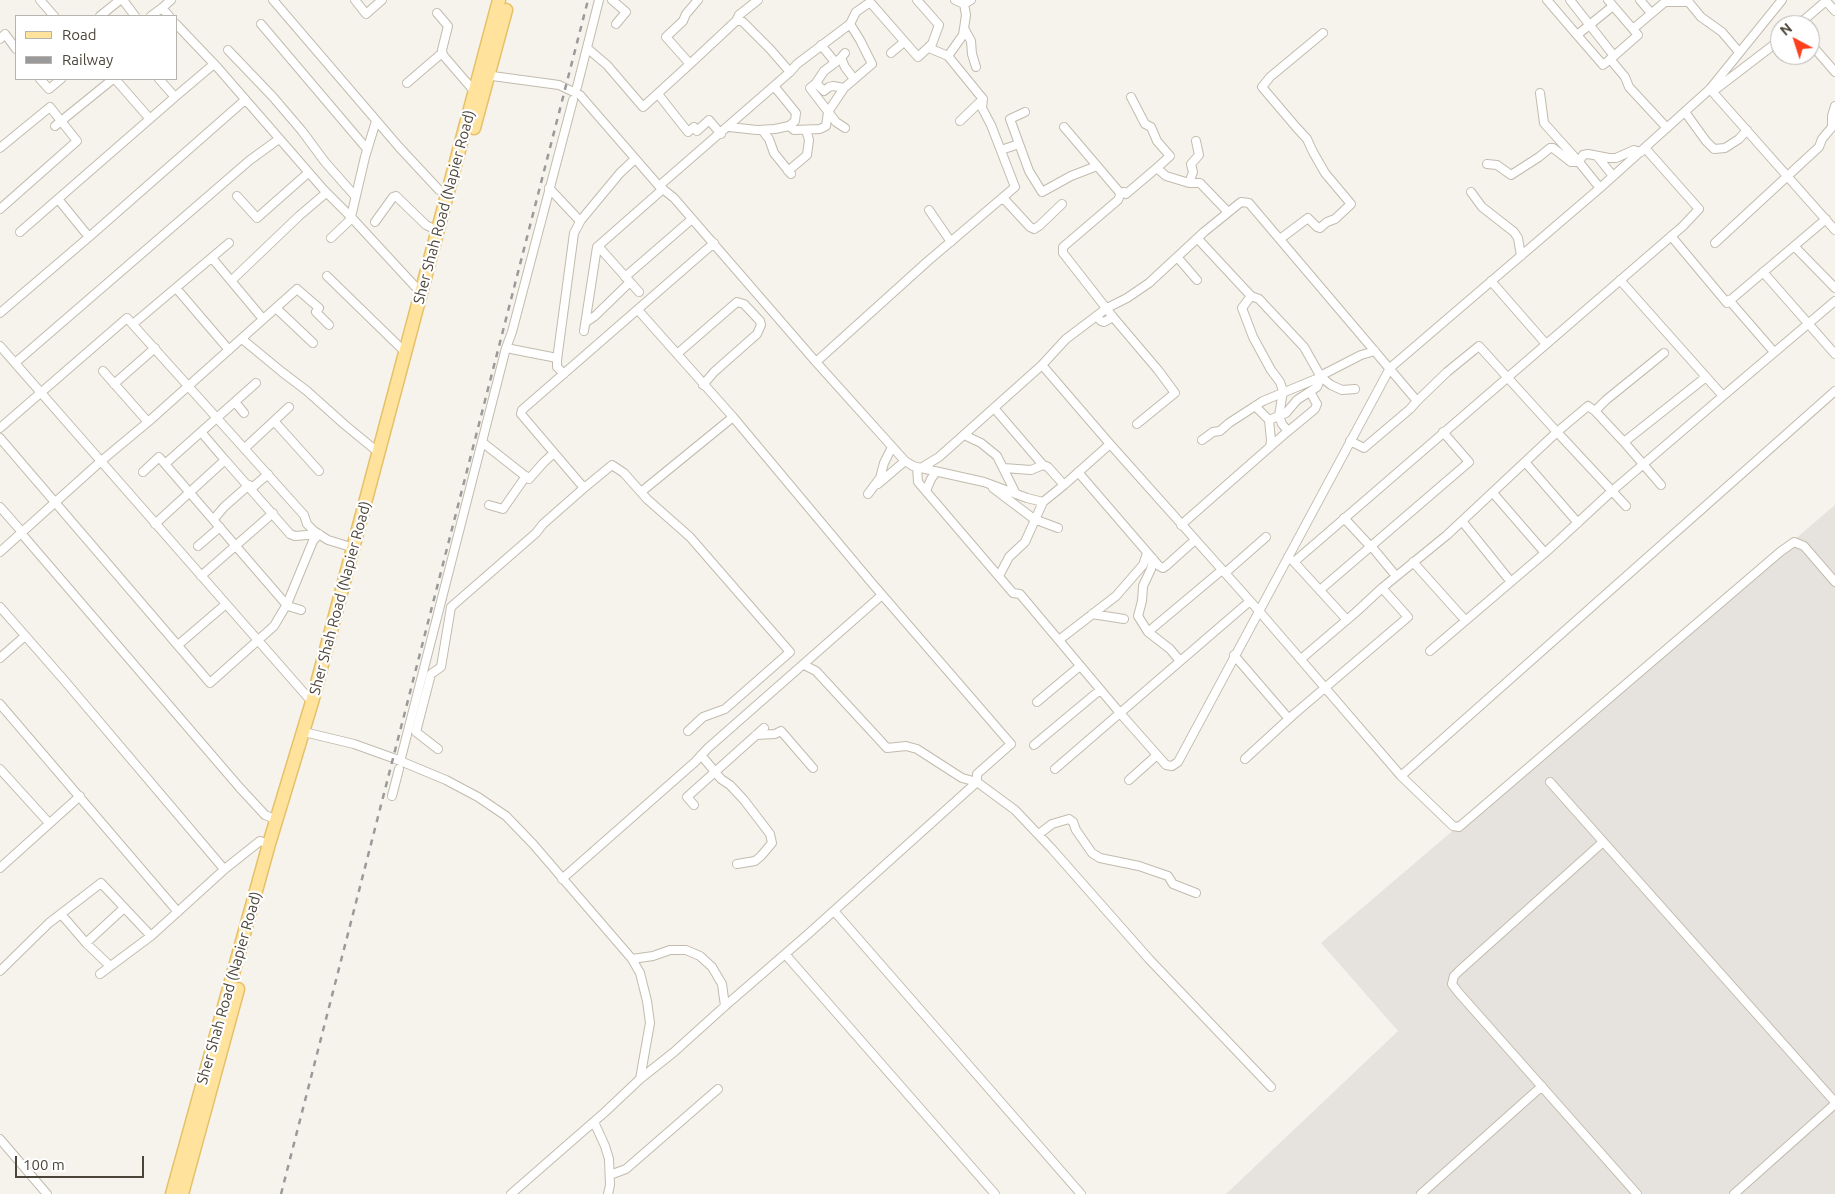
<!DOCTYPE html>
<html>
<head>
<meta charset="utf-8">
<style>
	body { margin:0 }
	#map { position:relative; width:1835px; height:1194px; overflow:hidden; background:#f6f3ec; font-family:Ubuntu,sans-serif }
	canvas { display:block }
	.legend { position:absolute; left:15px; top:15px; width:162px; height:65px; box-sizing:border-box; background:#fff; border:1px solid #b7b4b0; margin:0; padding:6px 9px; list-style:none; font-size:15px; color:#4b4439 }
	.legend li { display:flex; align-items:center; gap:10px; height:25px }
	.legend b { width:25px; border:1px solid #b7b4b0 }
	.north { position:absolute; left:1770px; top:15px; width:50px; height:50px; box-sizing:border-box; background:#fff; border:1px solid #b7b4b0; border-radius:50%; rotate:320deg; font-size:14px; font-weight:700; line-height:20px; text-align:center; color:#4b4439 }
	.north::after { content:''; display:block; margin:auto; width:18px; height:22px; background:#fc3f1d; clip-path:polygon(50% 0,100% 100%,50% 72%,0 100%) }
	.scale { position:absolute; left:15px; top:1156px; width:129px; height:22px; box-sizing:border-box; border:2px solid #4b4439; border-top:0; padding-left:6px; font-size:15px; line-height:18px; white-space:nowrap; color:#4b4439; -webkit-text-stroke:4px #fff; paint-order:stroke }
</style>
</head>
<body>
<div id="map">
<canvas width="1835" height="1194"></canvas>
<ul class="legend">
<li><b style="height:6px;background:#ffe39c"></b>Road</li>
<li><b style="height:6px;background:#9a9a9a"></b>Railway</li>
</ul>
<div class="north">N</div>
<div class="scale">100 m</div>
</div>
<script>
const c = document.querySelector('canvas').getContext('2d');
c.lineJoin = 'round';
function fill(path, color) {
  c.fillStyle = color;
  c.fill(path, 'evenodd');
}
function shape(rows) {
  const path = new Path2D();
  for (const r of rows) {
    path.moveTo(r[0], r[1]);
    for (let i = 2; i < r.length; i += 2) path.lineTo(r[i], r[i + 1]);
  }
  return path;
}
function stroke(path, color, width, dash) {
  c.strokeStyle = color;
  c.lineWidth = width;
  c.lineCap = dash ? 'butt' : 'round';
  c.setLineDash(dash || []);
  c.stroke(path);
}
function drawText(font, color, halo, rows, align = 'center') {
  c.font = font + ' Ubuntu,sans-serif';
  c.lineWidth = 4.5;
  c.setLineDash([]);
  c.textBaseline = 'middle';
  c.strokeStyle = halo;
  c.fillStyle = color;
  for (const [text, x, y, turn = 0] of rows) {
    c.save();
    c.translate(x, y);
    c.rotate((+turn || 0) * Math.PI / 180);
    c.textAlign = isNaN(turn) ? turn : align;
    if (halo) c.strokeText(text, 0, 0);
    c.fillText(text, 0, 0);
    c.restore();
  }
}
const industrial = shape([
	[1835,505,1835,1194,1226,1194,1398,1031,1321,943]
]);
const street = shape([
	[40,0,54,16],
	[123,0,135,16],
	[273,0,399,147,439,190,448,195],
	[355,0,366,14,382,0],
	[612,0,626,12,616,24],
	[955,0,964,4,971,0],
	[1547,0,1577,35],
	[1570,0,1614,56,1638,35,1608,0],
	[1640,0,1651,13],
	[1687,0,1701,17,1722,32,1739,52],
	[870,2,918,57,932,44,939,25,917,0],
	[1613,6,1577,35,1603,65,1614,56],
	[437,13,448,26,442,50,443,55,474,91],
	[100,16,120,0],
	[151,16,162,8],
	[169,16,162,8,171,0],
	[736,21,739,15,758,0],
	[176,24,218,68,324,190,352,218,331,238],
	[261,24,367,149],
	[1798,25,1826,1,1835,11],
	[1633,29,1665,2,1689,2],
	[965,30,971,41,972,54,976,67],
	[0,39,5,34,16,49],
	[1810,43,1835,72],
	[821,45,835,62],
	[587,48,607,65,643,107,690,64],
	[228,50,273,97,302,131,325,162,355,196],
	[891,53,904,42],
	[948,56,963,35,966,15,964,4],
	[841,58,845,67,854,79],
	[1610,59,1625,77,1629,87,1667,128],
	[790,72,797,64,850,24],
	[485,75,559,85,580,95,659,186,674,198,816,362,905,461,913,466,921,468,939,457,1042,365,1066,339,1107,308,1127,298,1149,283,1204,232,1241,202,1249,203,1417,401,1447,372,1479,346,1557,432,1588,406,1595,411,1606,400,1664,353],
	[40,79,49,89,61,79],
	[115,79,150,119],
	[159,79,175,97,214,64],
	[407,83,442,53],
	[816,83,824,71,840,59,845,53],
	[774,86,796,113,795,121,789,126,794,130,820,129,826,126,828,112,844,88],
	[577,87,599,0],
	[1710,89,1835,230],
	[1710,89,1716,89,1780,40],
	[1540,93,1544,123,1579,162,1583,155,1588,154,1609,158,1616,158,1634,150,1641,152],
	[658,94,688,132,694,127,697,131,709,120,721,134],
	[1131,97,1145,124,1151,127,1157,141,1170,156,1159,166,1159,170,1166,176,1189,183,1200,183,1228,212],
	[1025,112,1010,119,1029,171,1042,192,1071,176,1097,166],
	[1685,112,1706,141,1714,149,1725,148,1739,139,1747,130],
	[376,121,365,157,351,217,422,294],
	[960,121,983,99],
	[55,126,113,79],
	[729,127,757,130,775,129,789,126],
	[1064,127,1121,194],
	[845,128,836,122,810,88,816,83,824,91,829,87,833,86,844,88,872,64,860,40,850,24,856,12,869,3],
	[762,130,769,139,774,153,791,174],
	[0,148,50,107,77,141,0,209],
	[1001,150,1019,144],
	[1597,156,1613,176],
	[1487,164,1497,165,1511,175,1539,157,1550,148,1553,148,1571,162,1579,162,1600,188],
	[788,171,807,155,809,140,806,130],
	[1189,183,1193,172,1191,164,1199,155,1196,141],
	[659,186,790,72,770,49,743,22,740,21,736,21,690,64,666,37,683,21,686,14,698,0],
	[549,188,580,221],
	[1471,192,1482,207,1514,232,1518,238,1521,256],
	[237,196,257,218,308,173],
	[58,199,89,237,245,100],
	[1001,199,1006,201,1030,227,1034,229,1039,226,1062,204],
	[929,210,951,242],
	[375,222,393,197,396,196,426,225,438,231],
	[20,232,175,97],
	[1671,236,1727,303,1826,219],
	[1198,239,1251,296,1259,299,1304,347,1321,377,1331,385,1342,390,1355,389],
	[1280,239,1308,218,1317,227,1320,228,1327,222,1335,219,1351,204,1325,173,1313,152,1307,139,1296,127,1262,87,1270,77,1323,33],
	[1715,243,1819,147,1822,139,1832,127,1832,116,1835,106],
	[598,246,639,292],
	[1794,246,1835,288],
	[212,258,263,319],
	[1178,258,1197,280],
	[1763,272,1835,354],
	[327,276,406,353],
	[625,277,692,219],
	[1620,280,1723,396,1835,301],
	[231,281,299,216,326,193],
	[1491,281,1546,344],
	[176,288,229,350],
	[1729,300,1774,352],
	[276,308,313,343],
	[638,310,733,417,871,582,1011,744,977,774,977,782,807,935,725,1006],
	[0,313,89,237],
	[1096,316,1101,321,1104,322,1113,317],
	[586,322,595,316,630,282],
	[133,324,229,243],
	[584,331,597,247,663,189],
	[242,339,282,372,307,391,345,425,379,453],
	[0,346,312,702],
	[506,348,557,358],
	[677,354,737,302,744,304,760,321,761,325,757,334,714,372,703,385],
	[816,362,928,261,1015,187,991,125,982,108,983,99,948,56,929,48],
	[15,363,250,160,279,139],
	[1042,365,1110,444,1259,611,1401,776,1453,826,1459,827,1780,552,1794,542,1804,546,1835,582],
	[103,371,148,422,297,289,319,308,316,312,329,325],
	[564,374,557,367,557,360,574,233,581,220,620,173,635,159],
	[114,384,155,348],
	[235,402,244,413],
	[1255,406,1269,420,1271,440,1270,447],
	[994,408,1043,465,1048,467,1064,485,1043,502,1025,542,1009,557,999,576],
	[1595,411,1624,442,1706,377],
	[1269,420,1286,413,1297,400,1317,387,1321,377],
	[274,421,319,471],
	[1137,424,1175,393,1158,370,1113,317,1063,253,1063,247,1118,200,1120,195,1124,192,1126,194,1159,166],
	[0,428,127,318,304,515,307,524,314,531,328,540,354,548],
	[1286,433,1315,409,1317,404,1310,392],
	[964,435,981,443,997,456,1016,494],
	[0,438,210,683,274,626,287,604,313,541,319,534],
	[1202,440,1213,432,1220,431,1229,423,1263,401,1321,377,1324,374,1361,355,1375,351],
	[1350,441,1364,448,1410,409,1417,401],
	[482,442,529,479,544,462,554,453],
	[1624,442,1661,485],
	[245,448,289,407],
	[225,460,290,534,295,536,319,534],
	[1525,462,1578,523],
	[165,464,285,603,288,606,301,610],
	[917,467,918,482,1013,593,1020,594,1120,713,1166,765,1172,766,1178,762,1390,368,1600,188,1710,89,1782,0],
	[921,468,984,482,1027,498,1043,502],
	[1004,468,1031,470,1043,465],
	[143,472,159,457,165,464,256,383],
	[1078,472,1159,566,1163,568,1166,566,1195,540],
	[878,484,905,461],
	[1064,485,1110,444],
	[252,488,268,474],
	[993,488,1034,519,1058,528],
	[926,491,931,479,936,472],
	[641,492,733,417],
	[1493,493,1545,553],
	[868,494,880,478,884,463,892,447],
	[489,505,503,509,526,476],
	[0,507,22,532],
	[1344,518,1370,546],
	[214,519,224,507,249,485],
	[1462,521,1511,582],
	[155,524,225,460,201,432],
	[1181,525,1288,431,1282,424,1279,416,1283,391,1280,382,1271,370,1253,337,1242,308,1251,296],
	[21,533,240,788,265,815,277,820],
	[198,546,220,527],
	[1372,547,1396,576],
	[0,552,100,462,148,422],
	[1288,557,1294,562,1683,226,1699,209,1645,148],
	[1153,559,1151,569,1143,586,1142,601,1138,616,1148,632,1170,649,1180,661],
	[1294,562,1347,620],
	[1413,562,1465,620],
	[1225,573,1266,537],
	[201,576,273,513],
	[1320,590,1469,462,1443,432],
	[0,607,64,680,224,869],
	[1092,614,1124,619],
	[1148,632,1222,570],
	[1059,640,1116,596,1143,565,1147,553],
	[178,645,226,604],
	[1430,651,1546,552,1612,491,1723,396],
	[1234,655,1289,719],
	[0,658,25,636],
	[1301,659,1355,613,1382,588],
	[804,665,816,671,887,748,906,746,917,749,962,778,977,782,1015,810,1052,849,1149,959,1271,1087],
	[1037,702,1080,666],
	[0,704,178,912],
	[688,731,703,717,725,709,790,652,690,537,647,499,624,473,612,465,584,488,521,414,522,410,714,243],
	[304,732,354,744,393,758,446,780,478,797,506,816,533,844,632,959,640,973,647,1001,650,1023,640,1079,605,1112,511,1194],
	[756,735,775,734,781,731,813,768],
	[1034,745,1100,690],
	[438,749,416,732,431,674,441,667,451,607,536,533,543,524,584,488],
	[701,755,721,779,730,785,744,800,770,834,772,843,761,856,755,861,737,864],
	[401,758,506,348,512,332,573,100],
	[1245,759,1293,715,1408,617,1382,588,1447,535,1557,432,1626,506],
	[0,769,49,823],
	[1055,769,1250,601],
	[1401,776,1835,391],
	[1129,780,1157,755],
	[1550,782,1835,1102],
	[392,796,399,769],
	[694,805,687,797,764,728],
	[1039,834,1052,824,1069,819,1073,822,1076,830,1092,853,1100,858,1139,866,1168,876,1173,884,1196,893],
	[1603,842,1459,971,1454,976,1452,984,1458,992,1637,1194],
	[0,868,80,796],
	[562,879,695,762,708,748,882,595],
	[834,911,1081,1194],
	[61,914,86,943,110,966],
	[86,943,124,908],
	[785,954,995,1194],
	[632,959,653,956,670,950,686,950,700,956,712,967,722,984,725,1006,674,1052,640,1079],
	[0,971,49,923,101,883,151,936],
	[100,974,151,936,226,868,260,841,269,844],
	[594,1122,605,1146,609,1159,610,1185,608,1194],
	[0,1139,47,1194],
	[610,1175,626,1169,718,1089],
	[1421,1194,1542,1086],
	[1734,1194,1835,1104]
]);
const primary = shape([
	[474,128,506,10],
	[172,1194,269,844,312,702,499,0],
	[182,1194,238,989]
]);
const rail = shape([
	[281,1194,588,0]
]);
const streetNames = [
	["Sher Shah Road (Napier Road)",444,207,-75],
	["Sher Shah Road (Napier Road)",340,598,-75],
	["Sher Shah Road (Napier Road)",229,988,-74]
];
fill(industrial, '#e6e2dd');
stroke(street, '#c2bbae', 10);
stroke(primary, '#e6c16a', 15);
stroke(street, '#fff', 8);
stroke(primary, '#ffe39c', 12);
stroke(rail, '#9a9a9a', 2.5, [6, 6]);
drawText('15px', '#4b4439', '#fff', streetNames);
</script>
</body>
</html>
